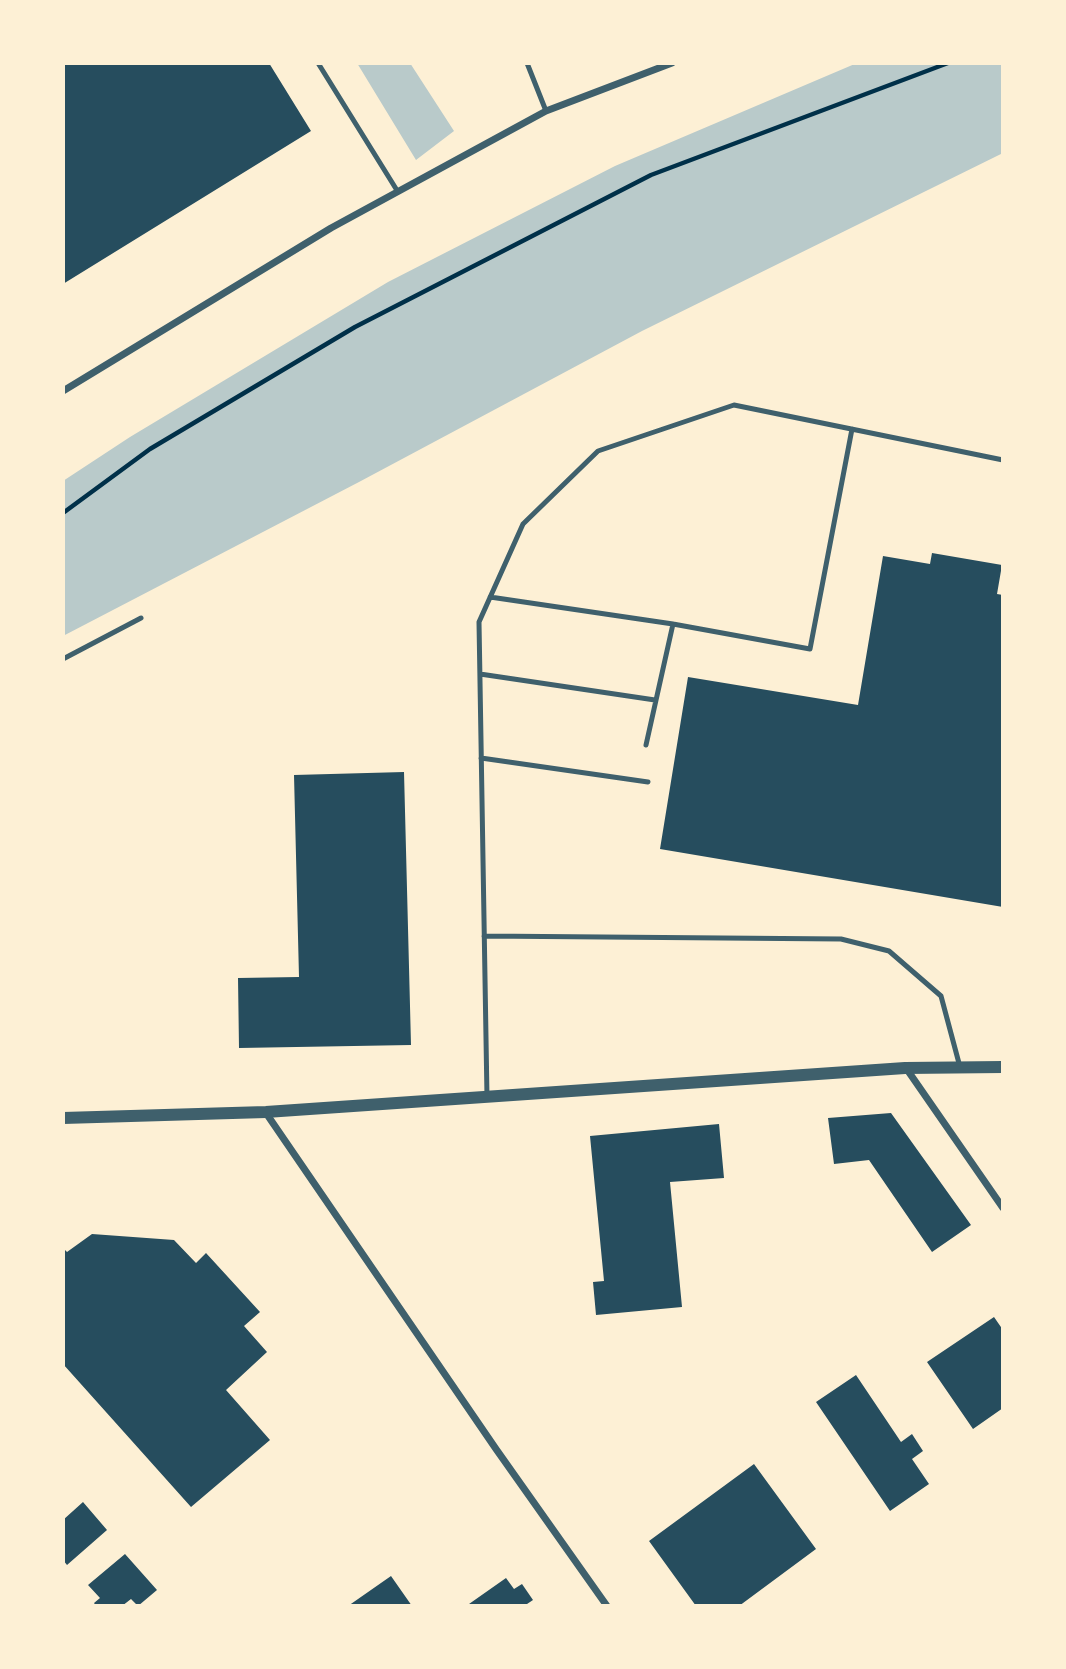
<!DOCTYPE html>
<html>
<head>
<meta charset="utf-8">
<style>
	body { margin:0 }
	#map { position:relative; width:1066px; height:1669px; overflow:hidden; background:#fdf0d5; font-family:Lora,serif }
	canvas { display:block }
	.frame { position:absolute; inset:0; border:65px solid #fdf0d5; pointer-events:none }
</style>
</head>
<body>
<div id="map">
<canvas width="1066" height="1669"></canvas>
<div class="frame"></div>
</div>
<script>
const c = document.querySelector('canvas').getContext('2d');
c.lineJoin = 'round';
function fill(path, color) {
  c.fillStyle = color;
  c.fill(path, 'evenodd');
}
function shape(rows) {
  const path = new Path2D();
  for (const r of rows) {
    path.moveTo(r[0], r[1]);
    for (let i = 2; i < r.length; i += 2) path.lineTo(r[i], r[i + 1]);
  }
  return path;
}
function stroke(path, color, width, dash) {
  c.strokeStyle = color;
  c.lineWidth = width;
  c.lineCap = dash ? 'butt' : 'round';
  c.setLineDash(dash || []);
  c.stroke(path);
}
const green = shape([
	[357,63,410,63,454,131,416,160],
	[857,63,1003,63,1003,153,642,331,359,482,63,636,63,481,130,437,388,282,615,166]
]);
const building = shape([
	[63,63,269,63,311,131,63,284],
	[932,553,1002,565,997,594,1003,595,1003,907,660,849,688,677,858,705,883,556,930,564],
	[404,772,411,1045,239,1048,238,978,299,977,294,775],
	[891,1113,971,1225,932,1252,869,1160,834,1164,828,1118],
	[719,1124,724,1178,670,1182,682,1307,596,1315,593,1282,604,1281,590,1136],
	[92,1234,174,1240,196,1263,206,1253,260,1312,244,1326,267,1352,226,1390,270,1440,191,1507,63,1364,63,1248,67,1252],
	[994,1317,1003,1330,1003,1408,973,1429,927,1362],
	[856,1375,901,1442,912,1434,923,1451,912,1459,929,1484,890,1511,816,1402],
	[754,1464,816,1549,739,1606,696,1606,649,1541],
	[83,1502,107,1530,67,1565,63,1560,63,1520],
	[125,1554,157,1590,138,1606,131,1599,122,1606,96,1606,94,1603,100,1598,88,1585],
	[391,1576,412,1606,348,1606],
	[506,1578,514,1589,522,1584,533,1600,524,1606,471,1606,469,1604]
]);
const path = shape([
	[63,513,150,449,355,327,651,175,948,63]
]);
const service = shape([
	[318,63,398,192],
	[527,63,546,111],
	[490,597,673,624,810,649,852,429],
	[63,659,141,618],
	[480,674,655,700],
	[646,745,673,624],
	[481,758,648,782],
	[484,936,841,939,889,951,941,996,960,1067],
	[487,1097,479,622,523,524,598,451,734,405,1003,460]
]);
const minor = shape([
	[63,391,331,228,546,111,672,63],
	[906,1068,1003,1208],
	[266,1113,496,1449,607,1606]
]);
const tertiary = shape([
	[63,1118,266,1112,905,1068,1003,1067]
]);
fill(green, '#b9caca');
fill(building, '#264d5e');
stroke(path, '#003049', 4.5);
stroke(service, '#3f606c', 5);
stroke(minor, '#3f606c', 7);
stroke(tertiary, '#3f606c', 12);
</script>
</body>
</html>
